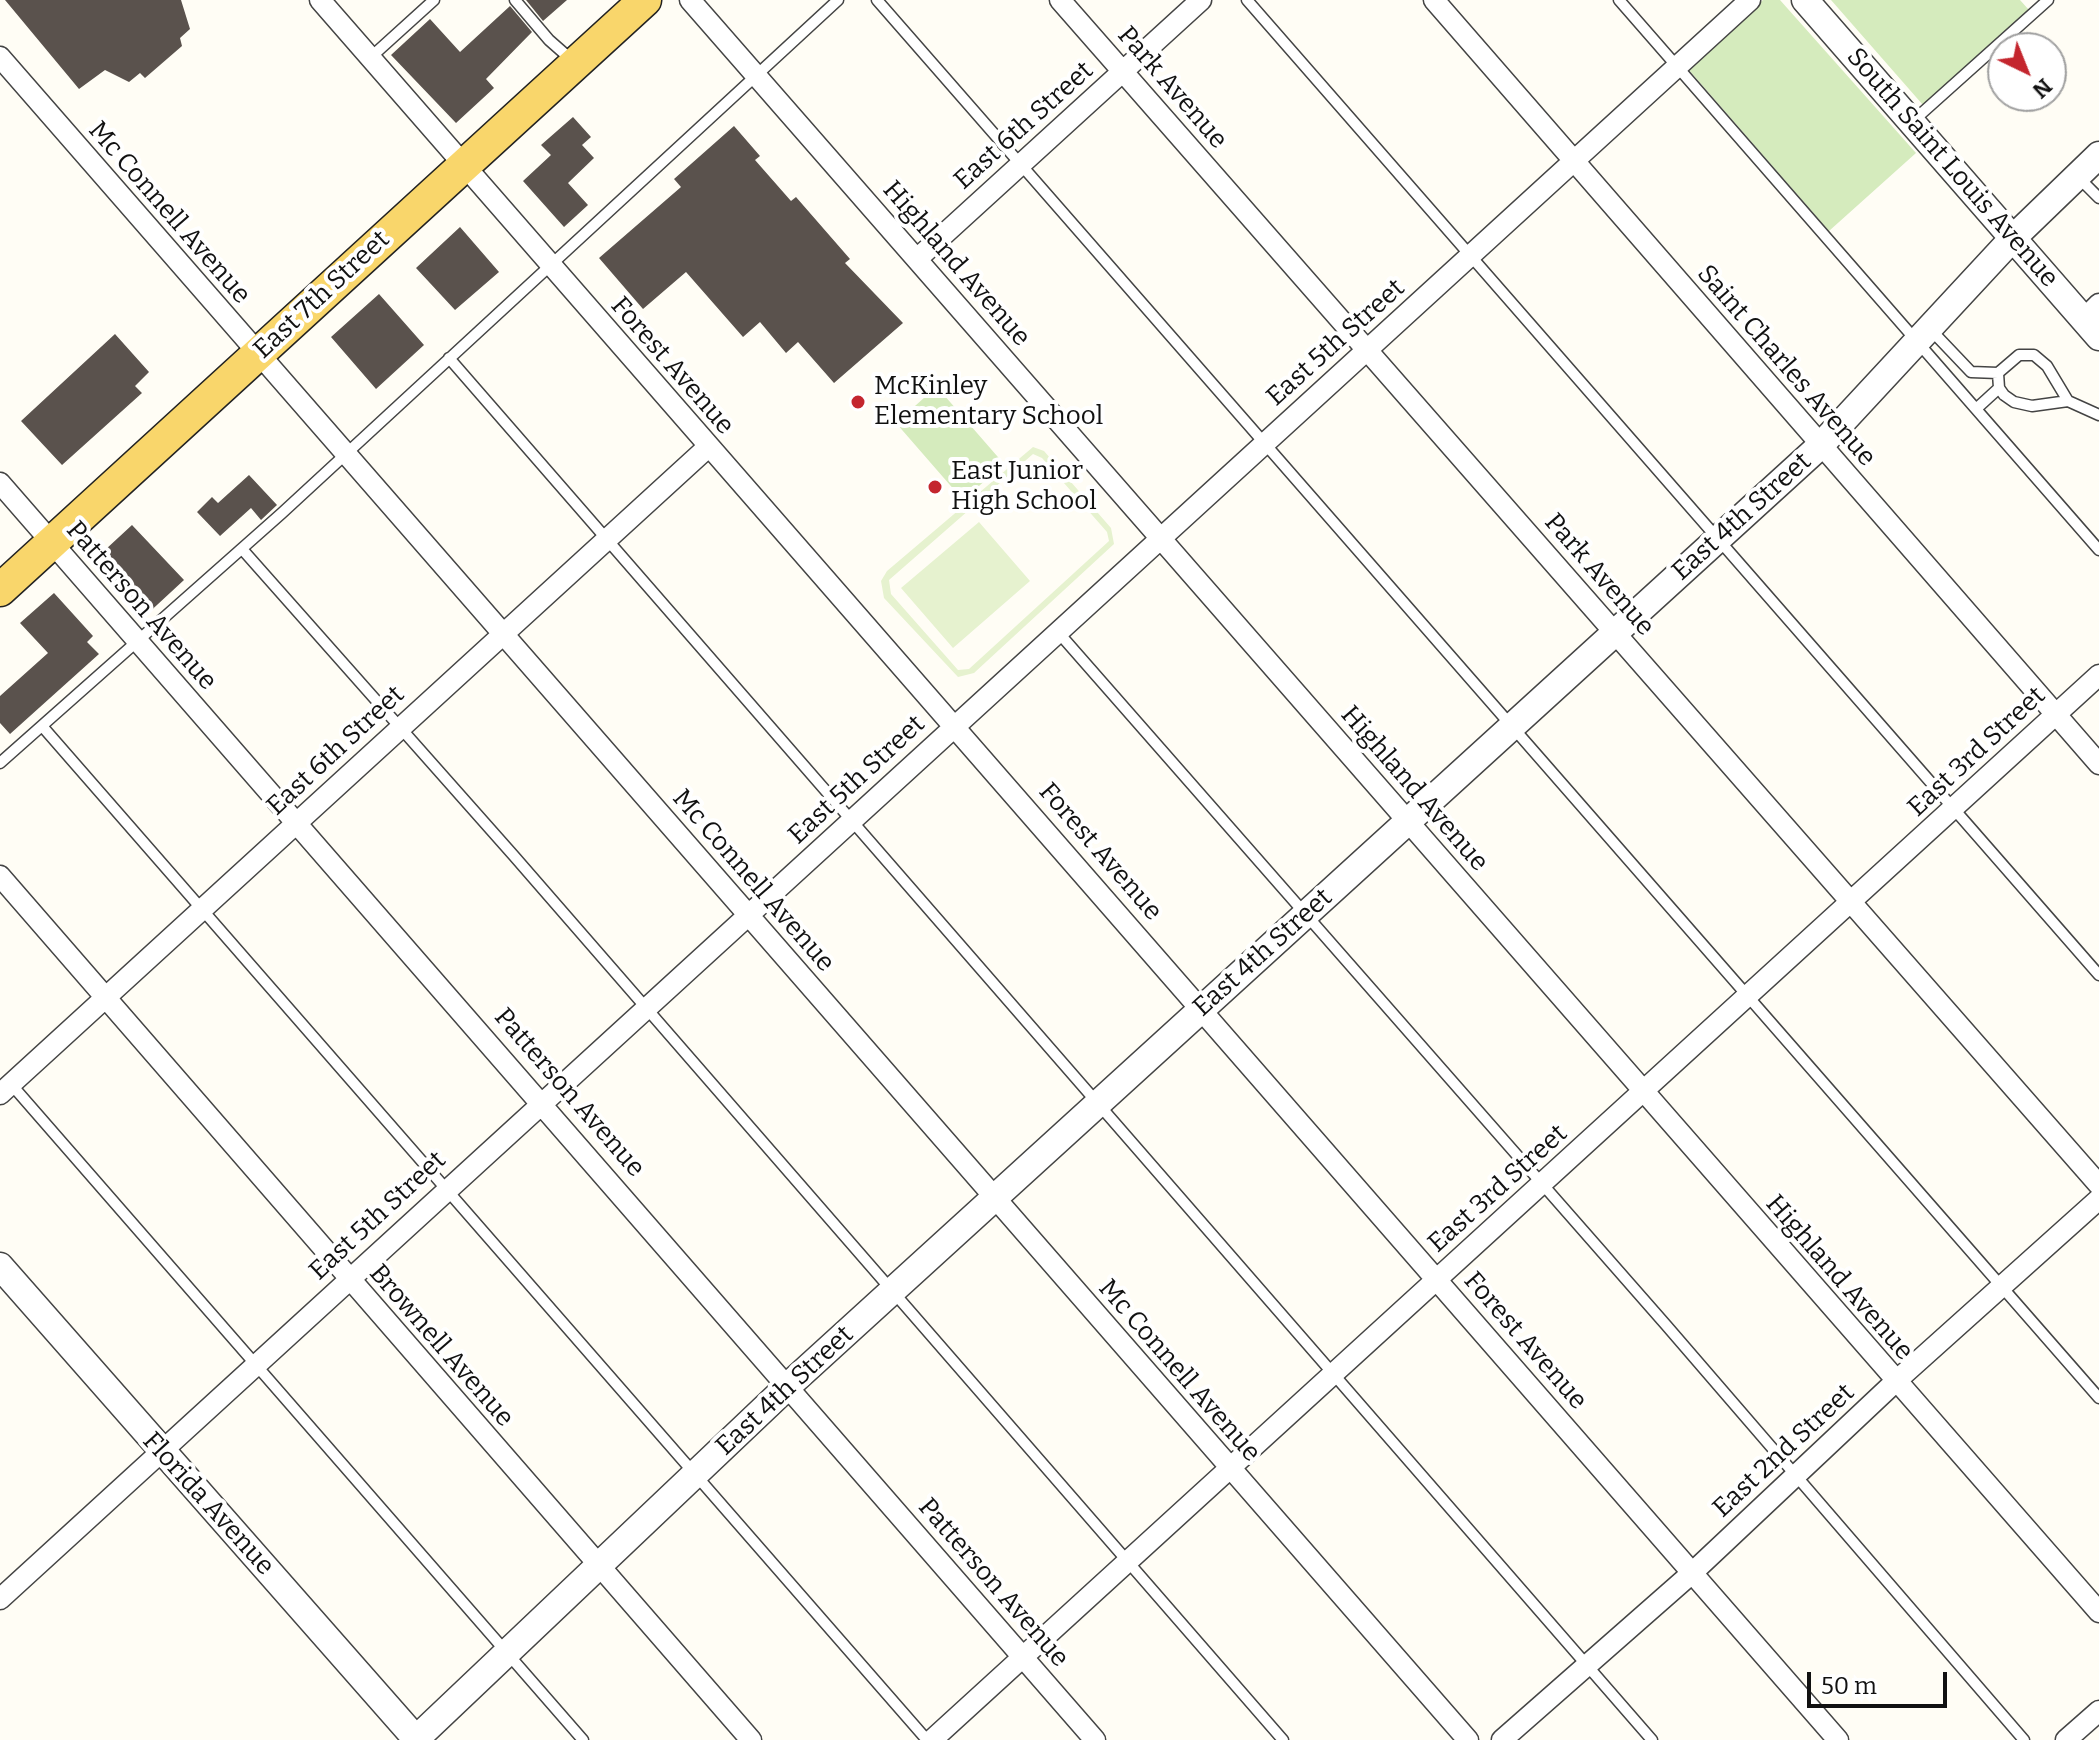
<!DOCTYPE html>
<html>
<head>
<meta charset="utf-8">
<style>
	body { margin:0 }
	#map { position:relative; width:2099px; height:1740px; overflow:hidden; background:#fffdf5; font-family:Bitter,serif }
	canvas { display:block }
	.north { position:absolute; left:1987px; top:32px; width:80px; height:80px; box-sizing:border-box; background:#fff; border:2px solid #a0a0a0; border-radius:50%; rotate:137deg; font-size:22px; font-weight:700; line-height:32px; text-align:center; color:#111 }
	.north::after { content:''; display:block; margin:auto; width:28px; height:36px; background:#c4262e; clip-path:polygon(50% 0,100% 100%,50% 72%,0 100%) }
	.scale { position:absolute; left:1807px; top:1672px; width:140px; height:36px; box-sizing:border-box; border:4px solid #111; border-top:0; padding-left:10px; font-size:24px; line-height:28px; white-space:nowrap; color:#111; -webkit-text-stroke:6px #fff; paint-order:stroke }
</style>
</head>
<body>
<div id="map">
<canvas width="2099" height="1740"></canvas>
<div class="north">N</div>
<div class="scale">50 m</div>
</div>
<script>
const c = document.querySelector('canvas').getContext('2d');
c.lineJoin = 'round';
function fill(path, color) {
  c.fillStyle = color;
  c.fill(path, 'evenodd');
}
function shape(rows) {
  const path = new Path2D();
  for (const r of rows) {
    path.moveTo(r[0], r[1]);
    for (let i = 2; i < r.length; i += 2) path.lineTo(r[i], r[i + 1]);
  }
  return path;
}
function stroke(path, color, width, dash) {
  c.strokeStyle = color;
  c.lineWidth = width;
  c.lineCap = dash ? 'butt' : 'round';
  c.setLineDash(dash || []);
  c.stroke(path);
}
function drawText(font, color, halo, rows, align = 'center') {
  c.font = font + ' Bitter,serif';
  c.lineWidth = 8;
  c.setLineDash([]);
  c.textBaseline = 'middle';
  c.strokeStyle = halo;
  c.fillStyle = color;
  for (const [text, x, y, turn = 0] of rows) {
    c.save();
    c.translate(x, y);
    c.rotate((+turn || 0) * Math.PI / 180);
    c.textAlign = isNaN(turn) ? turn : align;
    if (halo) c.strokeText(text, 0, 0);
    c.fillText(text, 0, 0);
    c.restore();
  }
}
const green = shape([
	[1763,0,1780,0,1916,153,1829,231,1688,69],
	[1831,0,2020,0,2029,10,1923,105],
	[925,383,932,391,937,387,1004,464,963,500,896,423,925,397,918,389]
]);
const pitch = shape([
	[1033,447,1044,451,1111,528,1114,544,974,673,958,677,884,598,881,581,887,571],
	[1033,454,1042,458,1107,532,1109,541,969,669,958,670,891,594,889,580],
	[979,522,1030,581,953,648,901,588]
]);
const building = shape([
	[5,0,181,0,190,29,180,38,182,46,145,78,140,73,129,82,105,70,79,89],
	[526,0,567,0,543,21],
	[510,6,532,32,486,79,494,88,456,123,391,55,430,19,460,52],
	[573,117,591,137,582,145,594,158,568,183,588,205,564,227,523,181,551,155,541,145],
	[734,126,760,156,755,160,791,201,796,197,850,259,845,263,903,323,834,383,798,342,786,353,760,322,743,337,686,272,643,309,599,258,681,187,674,179],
	[460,227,499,272,455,310,416,268],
	[379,294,424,345,376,389,331,337],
	[115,334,149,372,135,386,142,393,62,465,21,421],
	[249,475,277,505,261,520,251,508,220,536,197,512,212,497,218,503],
	[132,525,184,580,144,617,92,562],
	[54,593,93,636,87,642,99,654,10,734,0,723,0,696,48,653,20,623]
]);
const service = shape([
	[515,0,549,40,574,62],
	[877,0,2099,1398],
	[1247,0,2099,975],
	[1619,0,2099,550],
	[370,58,434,0],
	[1913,121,2048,0],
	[2078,177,2099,198],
	[1931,330,1971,372,1998,373],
	[2019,355,2034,355,2047,366,2068,401,2032,406,2014,402,2004,395,1999,388,1998,373,2019,355],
	[449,358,1652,1740],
	[2068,401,2099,415],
	[1976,409,1999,388],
	[242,549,514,856,1283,1740],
	[1058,632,1666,1325,2024,1740],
	[42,726,927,1740],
	[0,763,282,513,838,0],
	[11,1084,583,1740]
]);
const minor = shape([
	[320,0,1838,1740],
	[690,0,2099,1612],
	[1060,0,2099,1185],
	[1434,0,2099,764],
	[0,57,1468,1740],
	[917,259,1201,0],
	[2084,319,2099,304],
	[0,483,1095,1740],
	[0,876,751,1740],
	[0,1094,708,447],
	[0,1599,1750,0],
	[932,1740,2099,675],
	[1502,1740,1692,1573,1895,1382,2099,1199],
	[2066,1740,2099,1711]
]);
const tertiary = shape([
	[1805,0,2099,337],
	[0,1266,417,1740],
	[415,1740,789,1385,1820,446,2012,239,2099,155]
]);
const primary = shape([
	[0,590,645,0]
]);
const markers = [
	[858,402,8,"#c4262e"],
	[935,487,8,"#c4262e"]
];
const streetNames = [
	["Park Avenue",1172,88,49],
	["East 6th Street",1024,126,-42],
	["South Saint Louis Avenue",1952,168,49],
	["Mc Connell Avenue",169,213,49],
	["Highland Avenue",956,264,49],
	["East 7th Street",322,295,-43],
	["East 5th Street",1336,343,-42],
	["Forest Avenue",672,366,49],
	["Saint Charles Avenue",1786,366,49],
	["East 4th Street",1742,517,-42],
	["Park Avenue",1599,575,49],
	["Patterson Avenue",141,606,49],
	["East 6th Street",336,751,-43],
	["East 3rd Street",1977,752,-43],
	["East 5th Street",857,780,-43],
	["Highland Avenue",1414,789,49],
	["Forest Avenue",1100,852,49],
	["Mc Connell Avenue",753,881,49],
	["East 4th Street",1263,953,-42],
	["Patterson Avenue",569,1093,49],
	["East 3rd Street",1498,1189,-42],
	["East 5th Street",378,1216,-43],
	["Highland Avenue",1839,1278,49],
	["Forest Avenue",1525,1341,49],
	["Brownell Avenue",441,1346,49],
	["Mc Connell Avenue",1179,1371,49],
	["East 4th Street",785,1391,-43],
	["East 2nd Street",1784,1451,-43],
	["Florida Avenue",208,1504,48],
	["Patterson Avenue",993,1583,49]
];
const poiNames = [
	["McKinley",874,387],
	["Elementary School",874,417],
	["East Junior",951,472],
	["High School",951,502]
];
fill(green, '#d5ebbd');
fill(pitch, '#e6f2cf');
fill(building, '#5a524d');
stroke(service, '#444', 13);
stroke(minor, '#444', 23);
stroke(tertiary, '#444', 29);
stroke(primary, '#222', 35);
stroke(service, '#fff', 10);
stroke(minor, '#fff', 20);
stroke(tertiary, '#fff', 26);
stroke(primary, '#f9d66b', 32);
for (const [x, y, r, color] of markers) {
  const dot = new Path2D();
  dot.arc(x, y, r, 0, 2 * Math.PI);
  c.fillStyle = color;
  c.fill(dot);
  stroke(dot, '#fff', 3);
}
drawText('26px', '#111', '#fff', streetNames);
drawText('26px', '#111', '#fff', poiNames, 'left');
</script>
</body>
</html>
